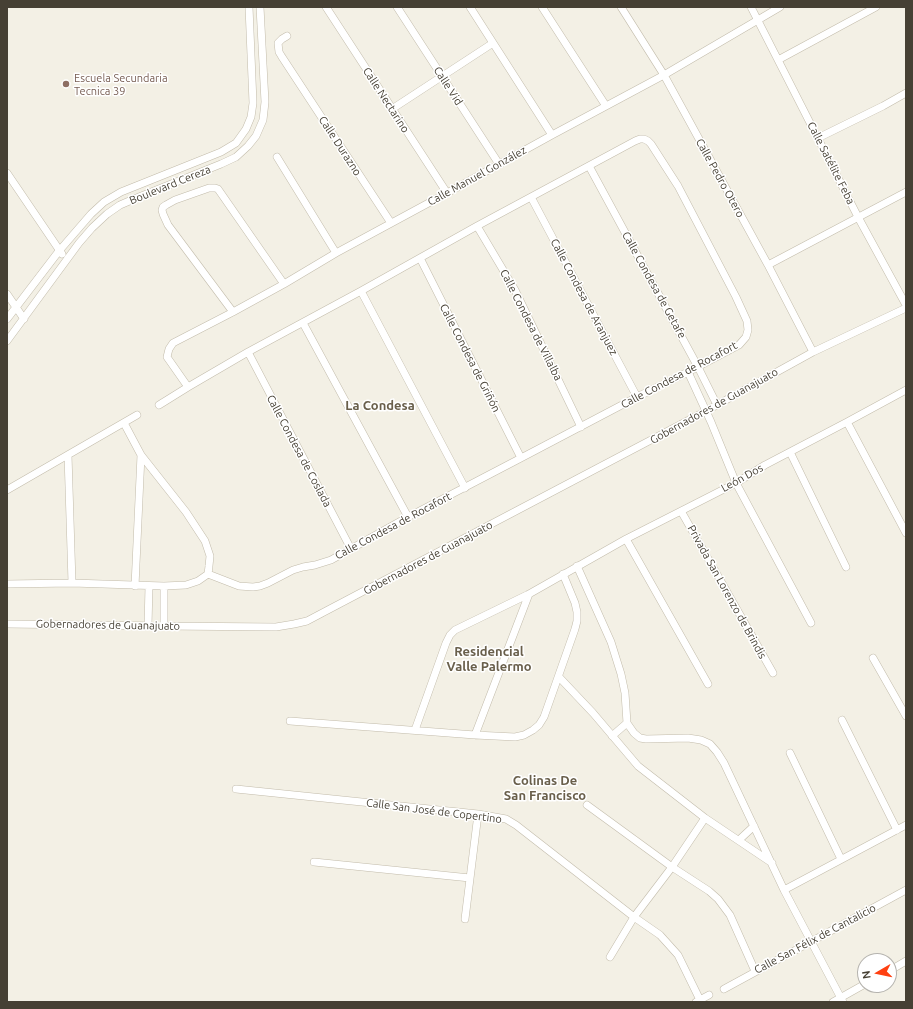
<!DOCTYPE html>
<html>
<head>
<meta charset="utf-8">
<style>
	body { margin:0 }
	#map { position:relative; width:913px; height:1009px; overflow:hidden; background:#f3f0e5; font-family:Ubuntu,sans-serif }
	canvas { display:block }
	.frame { position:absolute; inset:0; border:8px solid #464034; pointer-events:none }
	.north { position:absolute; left:857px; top:953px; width:40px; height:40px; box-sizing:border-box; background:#fff; border:1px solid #b5b3ae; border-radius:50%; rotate:261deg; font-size:11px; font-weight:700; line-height:16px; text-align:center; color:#464034 }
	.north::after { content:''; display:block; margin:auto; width:14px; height:18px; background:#ff4011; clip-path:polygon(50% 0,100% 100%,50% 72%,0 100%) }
</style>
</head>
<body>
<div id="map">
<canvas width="913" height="1009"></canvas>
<div class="frame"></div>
<div class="north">N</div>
</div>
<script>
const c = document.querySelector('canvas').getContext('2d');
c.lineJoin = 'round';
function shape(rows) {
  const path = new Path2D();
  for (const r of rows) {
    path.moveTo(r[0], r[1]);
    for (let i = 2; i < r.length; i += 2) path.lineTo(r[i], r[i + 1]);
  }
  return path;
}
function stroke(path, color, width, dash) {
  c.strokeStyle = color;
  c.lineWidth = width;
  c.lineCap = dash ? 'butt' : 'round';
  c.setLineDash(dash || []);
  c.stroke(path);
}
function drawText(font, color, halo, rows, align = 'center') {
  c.font = font + ' Ubuntu,sans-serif';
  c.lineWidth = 3;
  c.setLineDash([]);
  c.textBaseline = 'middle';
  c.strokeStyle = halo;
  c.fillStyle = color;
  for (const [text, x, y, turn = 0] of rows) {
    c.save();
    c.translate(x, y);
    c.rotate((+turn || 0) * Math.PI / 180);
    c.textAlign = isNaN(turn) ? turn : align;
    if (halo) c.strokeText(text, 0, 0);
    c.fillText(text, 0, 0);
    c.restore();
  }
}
const street = shape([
	[326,7,447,193],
	[397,7,499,164],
	[470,7,552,135],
	[542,7,606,106],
	[621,7,664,75,768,265,813,352],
	[751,7,858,217,906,305],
	[287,36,282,39,278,43,279,52,282,57,391,223],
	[778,60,876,7],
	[392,109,493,43],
	[818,138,883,106,906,93],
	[277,157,336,253],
	[589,166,698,367,717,405],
	[7,173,62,254],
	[531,197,637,397],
	[477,226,515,290,581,427],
	[420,258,521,458],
	[768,265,906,192],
	[361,291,465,488],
	[7,294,24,319],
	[233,312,168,225,163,214,162,210,163,207,166,205,175,200,209,188,215,188,218,189,284,284],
	[7,319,59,251,91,214,104,202,121,192,221,152,236,143,246,129,251,117,253,103,249,7],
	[303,323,408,517],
	[7,341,79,243,92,228,107,214,120,205,134,199,221,164,236,157,248,146,256,136,263,120,265,102,260,7],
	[248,352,351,549],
	[688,372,711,422,736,483,811,623],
	[188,387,167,357,169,349,173,343,233,312,284,284,336,253,447,193,552,135,664,75,780,7],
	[847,422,906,533],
	[124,423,141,455,186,512,205,541,210,556,209,566,208,574],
	[790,452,846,567],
	[68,455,72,583],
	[7,490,137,415],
	[681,511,773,673],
	[626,539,708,684],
	[577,566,611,642,621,674,625,693,627,723,634,733,640,738,646,739,688,738,701,740,710,744,717,752,724,763,784,890,843,1002],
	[7,584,72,583,164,586,186,585,198,581,208,574,239,586,253,587,260,586,268,583,293,570,303,567,315,565,331,560,408,517,521,458,637,397,688,372,739,345,746,337,748,330,747,321,736,297,678,186,651,144,648,141,644,139,640,139,635,141,477,226,361,291,248,352,188,387,159,405],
	[135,586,141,455],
	[164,586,164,626],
	[7,624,164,626,276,627,294,624,307,621,324,612,706,411,813,352,906,308],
	[148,626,149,586],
	[873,658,906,716],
	[559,677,593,713,638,766,705,818,772,863],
	[842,720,897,830],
	[290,721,475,735,515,737,524,735,533,730,539,725,544,717,575,629,577,621,577,612,575,603,563,574],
	[415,730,446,643,450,635,455,630,529,594,626,539,736,483,765,465,847,422,906,390],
	[475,735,529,594],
	[612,736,627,723],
	[790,753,841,859],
	[236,789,478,814,495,817,506,819,516,825,634,917,660,935,678,955,700,1000],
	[587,805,672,867,709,891,718,899,730,915,755,971],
	[739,840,754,826],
	[314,862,470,878],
	[784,890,906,825],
	[465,919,478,814],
	[610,957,634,917,672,867,705,818],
	[889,971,906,961],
	[724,989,906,890],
	[696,1002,709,995],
	[833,1002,865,984]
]);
const markers = [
	[66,84,4,"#8d6e63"]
];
const educationNames = [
	["Escuela Secundaria",74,78],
	["Tecnica 39",74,91]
];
const streetNames = [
	["Calle Vid",448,86,57],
	["Calle Nectarino",386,100,57],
	["Calle Durazno",340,146,57],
	["Calle Satélite Feba",831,163,63],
	["Calle Manuel González",477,176,-29],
	["Calle Pedro Otero",720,178,61],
	["Boulevard Cereza",170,185,-22],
	["Calle Condesa de Getafe",654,285,61],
	["Calle Condesa de Aranjuez",584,297,62],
	["Calle Condesa de Villalba",531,325,63],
	["Calle Condesa de Griñón",470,358,63],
	["Calle Condesa de Rocafort",679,375,-28],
	["Gobernadores de Guanajuato",714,406,-29],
	["Calle Condesa de Coslada",299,451,62],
	["León Dos",742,478,-29],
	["Calle Condesa de Rocafort",393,526,-28],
	["Gobernadores de Guanajuato",428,558,-28],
	["Privada San Lorenzo de Brindis",727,592,61],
	["Gobernadores de Guanajuato",108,625,1],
	["Calle San José de Copertino",434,811,7],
	["Calle San Félix de Cantalicio",815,939,-28]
];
const quarterNames = [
	["La Condesa",380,406],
	["Residencial",489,652],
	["Valle Palermo",489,667],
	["Colinas De",545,781],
	["San Francisco",545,796]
];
stroke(street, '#c2bbaa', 8);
stroke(street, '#fff', 7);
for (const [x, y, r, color] of markers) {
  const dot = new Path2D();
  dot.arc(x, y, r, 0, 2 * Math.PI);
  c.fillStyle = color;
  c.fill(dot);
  stroke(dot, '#fff', 1.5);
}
drawText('11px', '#785e54', '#fff', educationNames, 'left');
drawText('11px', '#464034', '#fff', streetNames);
drawText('bold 13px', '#695f4b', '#fff', quarterNames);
</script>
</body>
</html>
